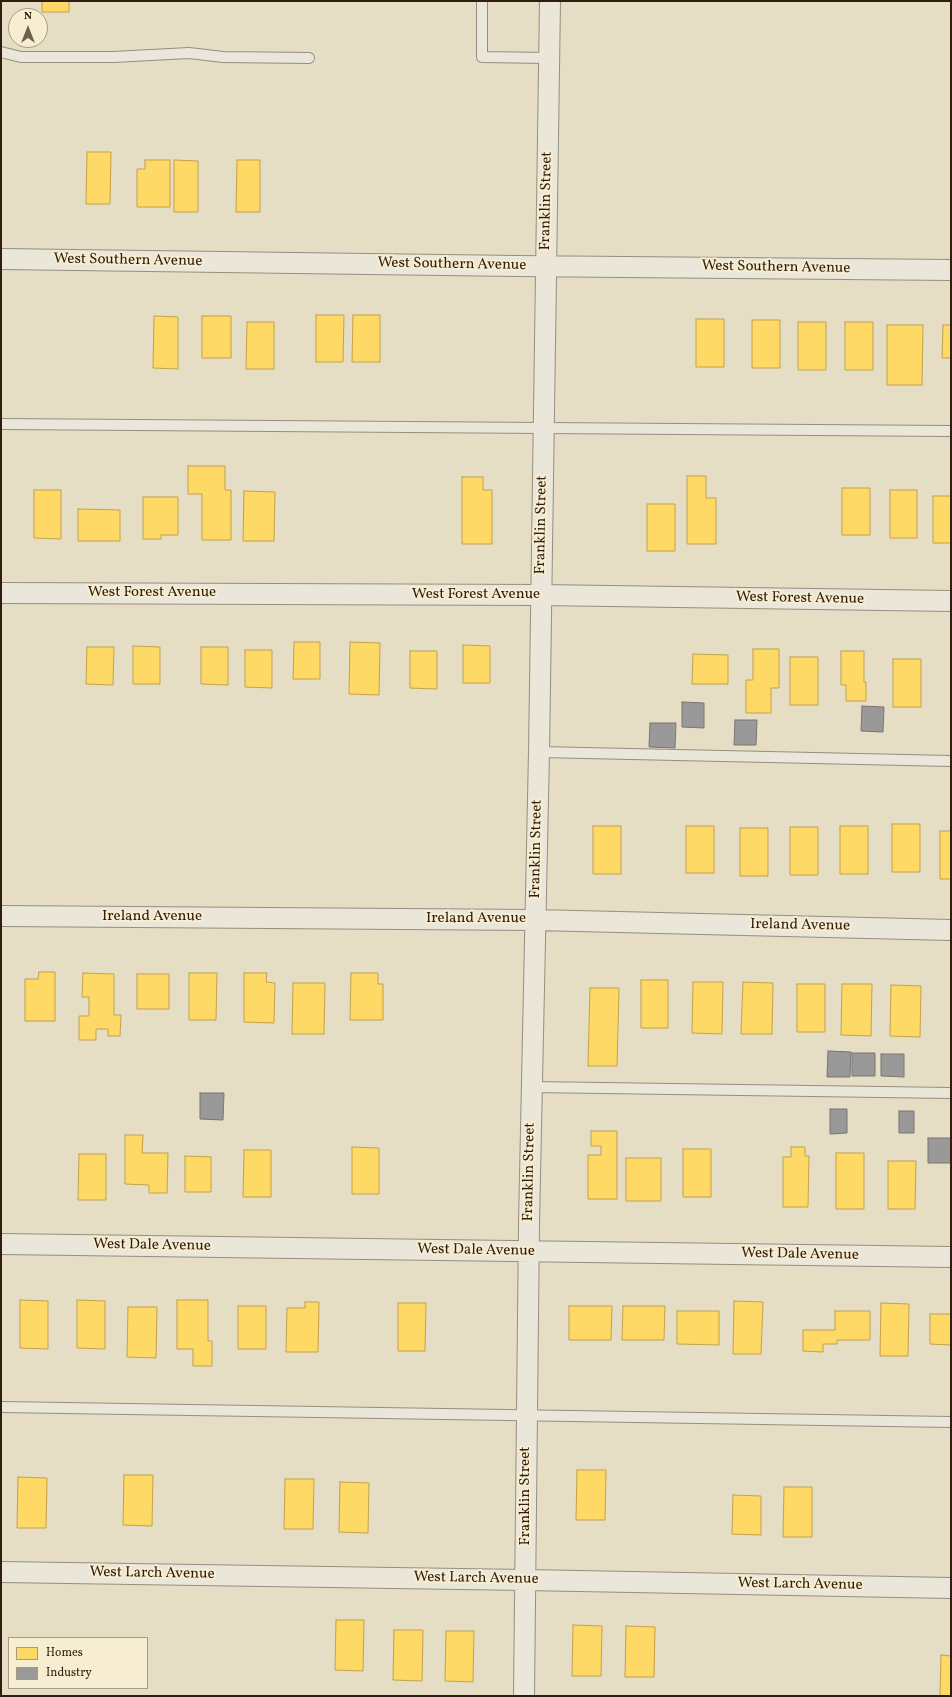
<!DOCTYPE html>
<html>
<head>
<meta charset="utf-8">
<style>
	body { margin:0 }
	#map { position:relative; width:952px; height:1697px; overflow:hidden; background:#e6ddc5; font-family:Vollkorn,serif }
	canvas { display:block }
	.frame { position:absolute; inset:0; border:2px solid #311d10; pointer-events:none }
	.legend { position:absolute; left:8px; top:1637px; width:140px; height:52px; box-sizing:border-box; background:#f7edd1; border:1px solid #a89a84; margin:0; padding:5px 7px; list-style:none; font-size:12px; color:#311d10 }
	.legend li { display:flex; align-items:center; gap:8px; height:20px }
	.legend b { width:20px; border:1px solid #a89a84 }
	.north { position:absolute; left:8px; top:8px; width:40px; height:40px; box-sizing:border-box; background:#f7edd1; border:1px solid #a89a84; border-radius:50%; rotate:0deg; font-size:11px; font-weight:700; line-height:16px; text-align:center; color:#311d10 }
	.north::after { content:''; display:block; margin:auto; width:14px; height:18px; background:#70604f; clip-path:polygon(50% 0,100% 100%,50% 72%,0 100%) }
</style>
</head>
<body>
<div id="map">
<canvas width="952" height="1697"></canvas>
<div class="frame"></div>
<ul class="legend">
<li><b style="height:11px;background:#ffd966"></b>Homes</li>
<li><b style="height:11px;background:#999"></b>Industry</li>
</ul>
<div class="north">N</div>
</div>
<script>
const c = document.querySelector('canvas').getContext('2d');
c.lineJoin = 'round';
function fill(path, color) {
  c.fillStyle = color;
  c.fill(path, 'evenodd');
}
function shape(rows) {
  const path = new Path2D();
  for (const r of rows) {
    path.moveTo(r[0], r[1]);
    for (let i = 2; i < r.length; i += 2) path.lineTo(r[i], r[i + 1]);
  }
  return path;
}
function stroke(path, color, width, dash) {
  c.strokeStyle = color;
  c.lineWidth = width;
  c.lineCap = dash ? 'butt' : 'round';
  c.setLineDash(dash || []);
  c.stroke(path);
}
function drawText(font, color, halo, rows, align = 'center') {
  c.font = font + ' Vollkorn,serif';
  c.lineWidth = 4;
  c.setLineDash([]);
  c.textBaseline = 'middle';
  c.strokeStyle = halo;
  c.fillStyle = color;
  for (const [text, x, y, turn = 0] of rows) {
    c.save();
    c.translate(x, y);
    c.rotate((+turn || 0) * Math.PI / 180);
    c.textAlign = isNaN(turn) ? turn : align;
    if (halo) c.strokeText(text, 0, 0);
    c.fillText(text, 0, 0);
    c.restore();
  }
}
const homes = shape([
	[42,1,69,1,69,12,42,12,42,1],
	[87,152,111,152,110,204,86,204,87,152],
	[145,160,170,160,170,207,137,207,137,169,145,169,145,160],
	[174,160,198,161,198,212,174,212,174,160],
	[237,160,260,160,260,212,236,212,237,160],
	[316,315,344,315,343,362,316,362,316,315],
	[353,315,380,315,380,362,352,362,353,315],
	[154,316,178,317,178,369,153,368,154,316],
	[202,316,231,316,231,358,202,358,202,316],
	[696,319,724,319,724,367,696,367,696,319],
	[752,320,780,320,780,368,752,368,752,320],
	[247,322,274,322,274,369,246,369,247,322],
	[798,322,826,322,826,370,798,370,798,322],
	[845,322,873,322,873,370,845,370,845,322],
	[887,325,923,325,922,385,887,385,887,325],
	[943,325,951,325,951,358,942,358,943,325],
	[188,466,225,466,225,490,231,490,231,540,202,540,202,494,188,494,188,466],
	[687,476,706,476,706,498,716,498,716,544,687,544,687,476],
	[462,477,483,477,483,490,492,490,492,544,462,544,462,477],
	[842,488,870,488,870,535,842,535,842,488],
	[34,490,61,490,61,539,34,538,34,490],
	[890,490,917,490,917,538,890,538,890,490],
	[244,491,275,492,274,541,243,541,244,491],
	[933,496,951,496,951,543,933,543,933,496],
	[143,497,178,497,178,535,161,535,161,539,143,539,143,497],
	[647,504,675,504,675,551,647,551,647,504],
	[78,509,120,510,120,541,78,541,78,509],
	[294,642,320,642,320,679,293,679,294,642],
	[350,642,380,643,379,695,349,694,350,642],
	[463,645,490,646,490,683,463,683,463,645],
	[133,646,160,647,160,684,133,684,133,646],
	[87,647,114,647,113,685,86,684,87,647],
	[201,647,228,647,228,685,201,684,201,647],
	[753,649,779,649,779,688,771,688,771,713,746,713,746,680,753,680,753,649],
	[245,650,272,650,272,688,245,687,245,650],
	[410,651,437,651,437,689,410,688,410,651],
	[841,651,864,651,864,682,866,682,866,701,846,701,846,685,841,685,841,651],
	[693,654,728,655,728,684,692,684,693,654],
	[790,657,818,657,818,705,790,705,790,657],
	[893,659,921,659,921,707,893,707,893,659],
	[892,824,920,824,920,872,892,872,892,824],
	[593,826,621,826,621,874,593,874,593,826],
	[686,826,714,826,714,873,686,873,686,826],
	[840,826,868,826,868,874,840,874,840,826],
	[790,827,818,827,818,875,790,875,790,827],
	[740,828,768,828,768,876,740,876,740,828],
	[940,831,951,831,951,879,940,879,940,831],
	[39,972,55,972,55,1021,25,1021,25,979,38,979,39,972],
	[83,973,114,974,114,1015,121,1015,120,1036,108,1036,108,1029,96,1029,96,1040,79,1040,79,1016,89,1016,89,997,82,997,83,973],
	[189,973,217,973,216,1020,189,1020,189,973],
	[244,973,267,973,266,982,275,983,274,1023,244,1022,244,973],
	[351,973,378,973,378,984,383,984,383,1020,350,1020,351,973],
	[137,974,169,974,169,1009,137,1009,137,974],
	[641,980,668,980,668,1028,641,1028,641,980],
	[693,982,723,982,722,1034,692,1033,693,982],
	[743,982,773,983,772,1034,741,1034,743,982],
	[293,983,325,983,324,1034,292,1034,293,983],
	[797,984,825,984,825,1032,797,1032,797,984],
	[842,984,872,984,871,1036,841,1035,842,984],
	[891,985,921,986,920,1037,890,1036,891,985],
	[590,988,619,988,617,1066,588,1066,590,988],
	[591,1131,617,1131,617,1199,588,1199,588,1155,601,1155,601,1146,591,1146,591,1131],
	[125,1135,143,1135,142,1153,168,1153,167,1193,149,1193,149,1185,125,1184,125,1135],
	[352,1147,379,1148,379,1194,352,1194,352,1147],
	[791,1147,805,1147,805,1156,809,1156,808,1207,783,1207,783,1157,791,1157,791,1147],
	[683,1149,711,1149,711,1197,683,1197,683,1149],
	[244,1150,271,1150,271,1197,243,1197,244,1150],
	[836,1153,864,1153,864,1209,836,1209,836,1153],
	[79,1154,106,1154,106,1200,78,1200,79,1154],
	[185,1156,211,1157,211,1192,185,1192,185,1156],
	[626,1158,661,1158,661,1201,626,1201,626,1158],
	[888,1161,916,1161,915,1209,888,1209,888,1161],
	[20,1300,48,1301,48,1349,20,1348,20,1300],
	[77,1300,105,1301,105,1349,77,1348,77,1300],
	[177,1300,208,1300,208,1341,212,1341,212,1366,193,1366,193,1349,177,1349,177,1300],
	[734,1301,763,1302,761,1354,733,1354,734,1301],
	[305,1302,319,1302,318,1352,286,1352,287,1308,305,1308,305,1302],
	[398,1303,426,1303,425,1351,398,1351,398,1303],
	[881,1303,909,1304,908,1356,880,1356,881,1303],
	[238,1306,266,1306,266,1349,238,1349,238,1306],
	[569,1306,612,1306,611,1340,569,1340,569,1306],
	[623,1306,665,1306,664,1340,622,1340,623,1306],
	[128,1307,157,1307,156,1358,127,1357,128,1307],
	[677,1311,719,1311,719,1345,677,1344,677,1311],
	[835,1311,870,1311,870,1340,837,1340,837,1344,823,1344,823,1352,803,1351,803,1330,835,1330,835,1311],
	[930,1314,951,1314,951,1345,930,1344,930,1314],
	[577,1470,606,1470,605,1520,576,1520,577,1470],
	[124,1475,153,1475,152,1526,123,1525,124,1475],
	[18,1477,47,1478,46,1528,17,1528,18,1477],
	[285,1479,314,1479,313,1529,284,1529,285,1479],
	[340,1482,369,1483,368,1533,339,1532,340,1482],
	[784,1487,812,1487,812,1537,783,1537,784,1487],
	[733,1495,761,1496,761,1535,732,1534,733,1495],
	[336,1620,364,1620,363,1671,335,1670,336,1620],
	[573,1625,602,1626,601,1676,572,1676,573,1625],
	[626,1626,655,1627,654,1677,625,1677,626,1626],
	[394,1630,423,1630,422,1681,393,1680,394,1630],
	[446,1631,474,1631,473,1682,445,1681,446,1631],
	[941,1655,951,1656,951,1696,940,1696,941,1655]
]);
const industry = shape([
	[682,702,704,703,704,728,682,727,682,702],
	[862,706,884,707,883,732,861,731,862,706],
	[735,720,757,720,756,745,734,745,735,720],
	[650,723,676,723,675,748,649,747,650,723],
	[828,1051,851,1052,850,1077,827,1077,828,1051],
	[852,1053,875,1053,875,1076,852,1076,852,1053],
	[881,1054,904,1054,904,1077,881,1076,881,1054],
	[200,1093,224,1093,223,1120,200,1119,200,1093],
	[830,1109,847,1109,847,1133,830,1134,830,1109],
	[899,1111,914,1111,914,1133,899,1133,899,1111],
	[928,1138,951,1138,951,1163,928,1163,928,1138]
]);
const lane = shape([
	[482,1,482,57,549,58],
	[1,52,21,57,113,57,189,53,223,57,309,58],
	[1,424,951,431],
	[539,752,951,761],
	[532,1087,951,1093],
	[1,1407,951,1422]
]);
const street = shape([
	[1,259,516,266,951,270],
	[1,593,541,595,951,601],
	[1,916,535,920,951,930],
	[1,1244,951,1257],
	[1,1572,525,1580,951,1588],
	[524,1696,529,1223,539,752,550,1]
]);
const streetNames = [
	["Franklin Street",547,201,-89],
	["West Southern Avenue",128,261,1],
	["West Southern Avenue",452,265,1],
	["West Southern Avenue",776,268,1],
	["Franklin Street",542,525,-89],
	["West Forest Avenue",152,593],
	["West Forest Avenue",476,595],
	["West Forest Avenue",800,599,1],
	["Franklin Street",537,849,-89],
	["Ireland Avenue",152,917],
	["Ireland Avenue",476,919],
	["Ireland Avenue",800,926,1],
	["Franklin Street",530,1172,-89],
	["West Dale Avenue",152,1246,1],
	["West Dale Avenue",476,1251,1],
	["West Dale Avenue",800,1255,1],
	["Franklin Street",526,1496,-90],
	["West Larch Avenue",152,1574,1],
	["West Larch Avenue",476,1579,1],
	["West Larch Avenue",800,1585,1]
];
fill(homes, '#ffd966');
stroke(homes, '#c1a14c', 1);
fill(industry, '#999');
stroke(industry, '#7a7470', 1);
stroke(lane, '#968e80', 12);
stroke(street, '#968e80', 22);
stroke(lane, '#eae6d9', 10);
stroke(street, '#eae6d9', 20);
drawText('15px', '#311d10', '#f7edd1', streetNames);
</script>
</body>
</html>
